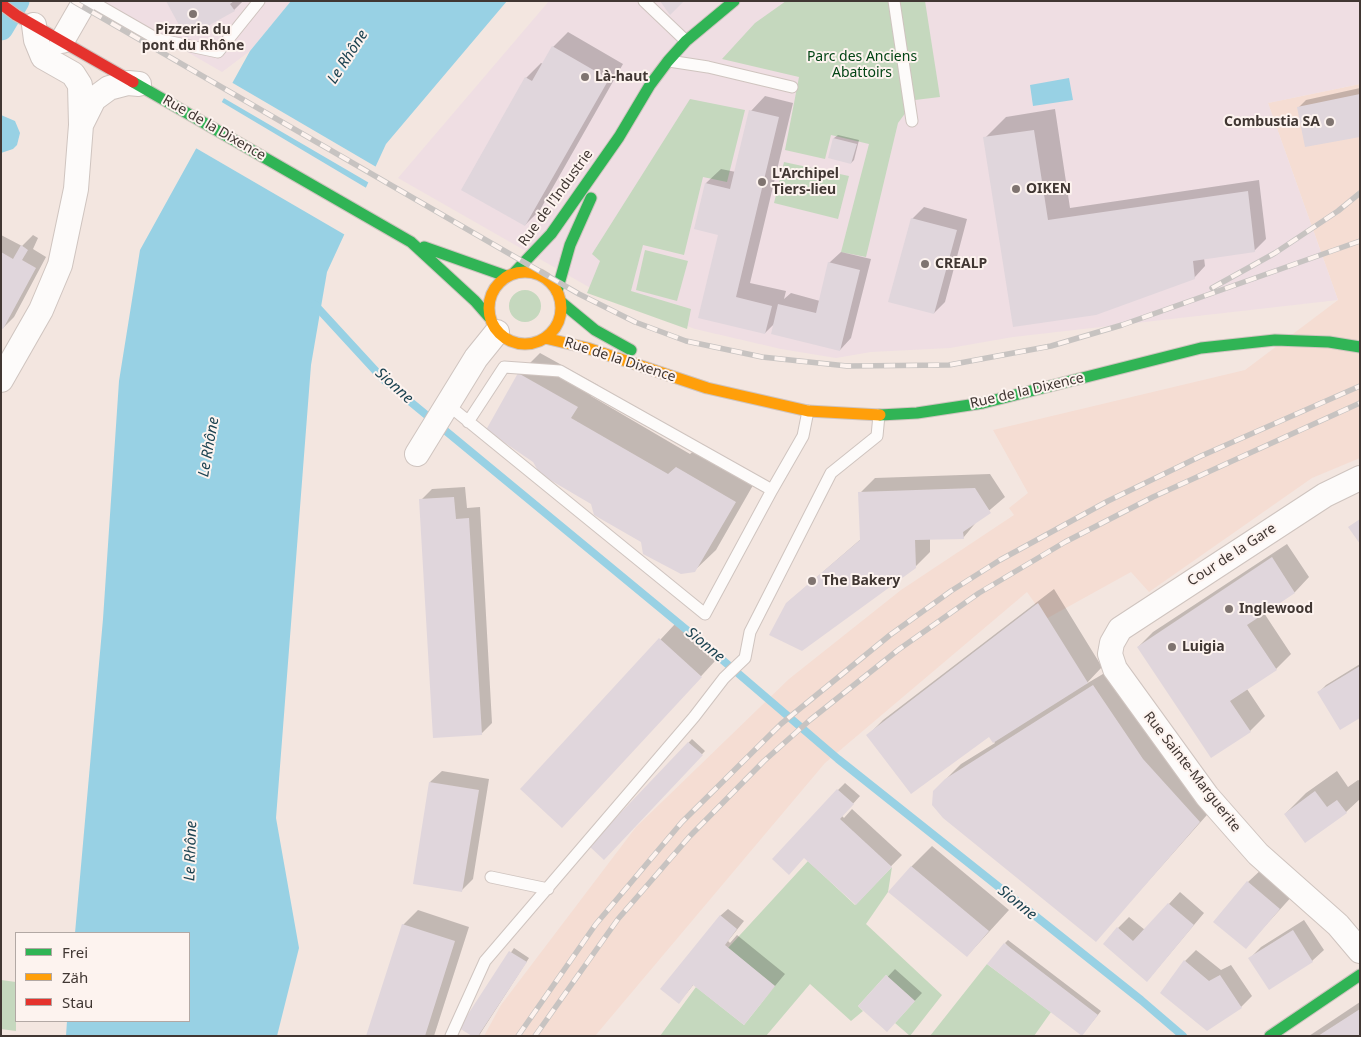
<!DOCTYPE html>
<html>
<head>
<meta charset="utf-8">
<style>
	body { margin:0 }
	#map { position:relative; width:1361px; height:1037px; overflow:hidden; background:#f3e6e0; font-family:"Noto Sans",sans-serif }
	canvas { display:block }
	.frame { position:absolute; inset:0; border:2px solid #413733; pointer-events:none }
	.legend { position:absolute; left:15px; top:932px; width:175px; height:90px; box-sizing:border-box; background:#fdf3ef; border:1px solid #b2a8a4; margin:0; padding:6px 9px; list-style:none; font-size:15px; color:#413733 }
	.legend li { display:flex; align-items:center; gap:10px; height:25px }
	.legend b { width:25px; border:1px solid #b2a8a4 }
</style>
</head>
<body>
<div id="map">
<canvas width="1361" height="1037"></canvas>
<div class="frame"></div>
<ul class="legend">
<li><b style="height:6px;background:#30b455"></b>Frei</li>
<li><b style="height:6px;background:#ff9f0a"></b>Zäh</li>
<li><b style="height:6px;background:#e5322d"></b>Stau</li>
</ul>
</div>
<script>
const c = document.querySelector('canvas').getContext('2d');
c.lineJoin = 'round';
function fill(path, color) {
  c.fillStyle = color;
  c.fill(path, 'evenodd');
}
function shape(rows) {
  const path = new Path2D();
  for (const r of rows) {
    if (r.length === 3) {
      path.moveTo(r[0] + r[2], r[1]);
      path.arc(r[0], r[1], r[2], 0, 2 * Math.PI);
      continue;
    }
    path.moveTo(r[0], r[1]);
    for (let i = 2; i < r.length; i += 2) path.lineTo(r[i], r[i + 1]);
  }
  return path;
}
function stroke(path, color, width, dash) {
  c.strokeStyle = color;
  c.lineWidth = width;
  c.lineCap = dash ? 'butt' : 'round';
  c.setLineDash(dash || []);
  c.stroke(path);
}
function drawText(font, color, halo, rows, align = 'center') {
  c.font = font + ' "Noto Sans",sans-serif';
  c.lineWidth = 4;
  c.setLineDash([]);
  c.textBaseline = 'middle';
  c.strokeStyle = halo;
  c.fillStyle = color;
  for (const [text, x, y, turn = 0] of rows) {
    c.save();
    c.translate(x, y);
    c.rotate((+turn || 0) * Math.PI / 180);
    c.textAlign = isNaN(turn) ? turn : align;
    if (halo) c.strokeText(text, 0, 0);
    c.fillText(text, 0, 0);
    c.restore();
  }
}
const built = shape([
	[1360,84,1360,458,1312,478,1149,592,1131,572,1046,619,1027,592,825,763,595,1036,484,1036,501,1005,636,827,789,679,901,590,1014,515,1009,508,1028,493,993,430,1245,370,1338,300,1268,103]
]);
const industrial = shape([
	[99,1,291,1,250,51,222,72],
	[549,1,1360,1,1360,84,1268,103,1338,300,1013,337,950,348,871,352,836,358,781,349,695,329,594,290,398,178]
]);
const green = shape([
	[786,1,925,1,940,97,915,100,898,123,866,257,841,252,869,144,831,135,825,159,785,150,799,77,722,59,755,23],
	[690,99,745,110,727,182,703,177,684,255,643,245,631,291,691,309,687,329,587,293,600,261,592,254],
	[784,162,849,176,838,219,774,203],
	[645,250,688,261,677,301,636,290],
	[525,306,16],
	[808,861,855,905,892,867,888,892,866,924,942,995,910,1036,895,1023,915,1001,886,975,858,1006,863,1011,851,1021,810,984,766,1036,660,1036,696,987,744,1025,775,986,728,948],
	[987,964,1051,1012,1034,1036,930,1036],
	[1,980,16,982,16,1031,1,1029]
]);
const water = shape([
	[291,1,507,1,386,144,327,272,311,365,276,818,299,948,277,1036,66,1036,67,1021,189,1021,189,933,75,933,103,619,119,381,140,250,250,51],
	[1069,78,1073,100,1033,106,1030,85],
	[1,115,15,121,20,133,17,145,13,149,1,153]
]);
const pier = shape([
	[231,82,378,168,371,184,222,97],
	[220,101,368,189,347,236,194,147]
]);
const shadow = shape([
	[168,1,243,1,234,10],
	[568,32,623,64,540,210,525,225,463,189,526,78,541,63,543,64,553,47],
	[1360,88,1360,136,1299,107,1306,100],
	[765,96,793,103,750,283,786,291,784,299,791,293,820,301,829,263,841,252,871,259,851,338,840,350,775,323,765,333,700,317,720,234,706,183,721,169,736,172,751,111],
	[1055,109,1070,208,1259,180,1266,239,1254,251,1204,258,1205,266,1194,278,1095,313,985,138,1006,117],
	[838,135,859,140,854,160,851,163,830,157,834,138],
	[924,207,967,219,945,302,934,313,912,219],
	[1,235,22,246,33,235,38,238,33,249,46,257,14,317,3,328],
	[540,353,598,385,591,396,690,454,698,447,756,480,716,550,694,571,642,542,592,504,519,374],
	[990,474,1005,497,978,520,963,538,930,538,930,552,915,567,787,603,861,539,860,493,875,478],
	[465,487,467,508,480,507,492,723,481,734,421,500,432,489],
	[1287,544,1309,577,1295,592,1264,613,1291,654,1276,669,1247,689,1265,716,1250,731,1138,647,1153,632],
	[1054,589,1102,667,1086,684,1108,671,1214,807,1096,940,934,791,961,764,995,743,989,735,868,735,883,720],
	[675,624,715,661,577,811,522,788],
	[1360,664,1360,716,1319,692,1326,685],
	[692,739,705,751,604,858,591,846],
	[442,771,489,779,473,879,462,890,430,782],
	[1337,771,1348,787,1358,780,1360,781,1360,799,1346,812,1285,814,1306,793],
	[845,783,860,796,842,816,844,818,852,809,902,855,855,903,805,857,838,790],
	[932,846,1009,910,967,956,911,867],
	[1263,868,1294,894,1246,947,1248,882],
	[1180,892,1204,913,1147,981,1118,928,1129,917,1145,930],
	[728,909,744,921,728,941,730,943,737,935,785,974,744,1023,694,984,686,994,720,916],
	[418,910,469,927,434,1036,367,1036,403,925],
	[1304,920,1324,950,1312,961,1250,958,1261,947],
	[1008,940,1101,1011,1085,1031,1005,943],
	[514,948,529,958,480,1034,478,1036,461,1027],
	[1196,950,1221,970,1231,965,1252,996,1241,1007,1207,1030,1185,961],
	[895,969,922,993,894,1023,860,1006],
	[1360,1002,1360,1036,1309,1036]
]);
const stream = shape([
	[315,305,384,380,705,645,838,759,1141,1000,1183,1036]
]);
const canal = shape([
	[1,28,17,1]
]);
const building = shape([
	[166,1,234,1,230,4,235,11,186,38],
	[660,1,684,1,670,15],
	[552,46,609,79,525,226,461,190,525,77,532,81],
	[1360,94,1360,137,1305,147,1297,107],
	[749,110,779,117,736,297,772,306,765,334,698,318,718,235,694,229,705,183,730,189],
	[1034,130,1048,220,1248,191,1255,252,1193,261,1195,279,1096,315,1013,327,983,137],
	[833,138,857,144,851,164,828,158],
	[911,218,957,230,934,314,888,302],
	[21,245,28,250,22,260,36,268,3,329,1,328,1,252,13,259],
	[828,262,860,270,840,351,771,334,778,304,816,313],
	[518,373,578,407,571,418,668,474,676,467,736,502,695,572,681,574,643,554,641,542,594,515,591,504,540,474,533,462,486,430],
	[975,488,991,513,963,532,964,539,915,540,916,568,802,651,769,635,786,603,860,540,858,492],
	[454,497,456,519,469,518,482,735,433,738,419,499],
	[1360,519,1360,544,1348,527],
	[1272,557,1295,593,1247,625,1277,670,1230,701,1251,732,1211,758,1137,647],
	[1038,603,1088,683,993,743,989,737,911,794,866,735],
	[659,638,702,677,562,828,520,789],
	[1360,666,1360,718,1340,730,1317,692],
	[1093,685,1143,759,1200,822,1096,942,943,818,932,805,933,791,945,779],
	[688,742,703,755,604,860,589,846],
	[429,782,479,790,462,892,413,884],
	[837,789,854,804,840,819,892,867,856,905,804,858,789,875,772,859],
	[1315,791,1327,807,1337,800,1347,813,1305,843,1284,814],
	[911,866,989,931,967,957,888,892],
	[1247,881,1280,909,1246,949,1213,922],
	[1168,903,1194,925,1147,982,1103,944,1117,927,1133,941],
	[720,915,737,929,725,945,775,986,744,1025,693,985,679,1004,660,989],
	[402,924,455,941,425,1036,366,1036],
	[1293,930,1313,962,1269,990,1248,958],
	[1004,943,1098,1015,1082,1036,987,964],
	[509,951,527,962,478,1036,472,1036,459,1028],
	[1184,960,1209,981,1220,975,1242,1008,1207,1031,1160,993],
	[886,975,915,1001,887,1032,858,1006],
	[1360,1009,1360,1036,1318,1036]
]);
const lane = shape([
	[91,1,157,39,218,52,259,1],
	[644,1,686,41],
	[894,1,912,121],
	[669,61,708,67,792,87],
	[447,404,705,614,772,490,560,371,504,367,468,422],
	[772,490,803,436,808,411],
	[491,877,548,889],
	[451,1036,485,961,694,717,724,678,745,658,750,632,831,473,877,436,879,415]
]);
const street = shape([
	[62,41,85,1],
	[81,125,94,99,109,88,128,83,139,84],
	[1,380,41,310,60,265,76,189,81,125,80,85,73,74,43,57,36,40,34,25],
	[417,454,476,358,497,332],
	[1360,478,1325,495,1120,629,1112,643,1110,654,1115,669,1207,796,1258,854,1338,925,1360,951]
]);
const fast = shape([
	[133,82,411,242,475,301,489,317],
	[424,247,506,276],
	[514,273,551,234,619,137,650,85,668,61,686,41,734,1],
	[557,291,570,245,591,198],
	[561,302,595,330,631,350],
	[880,415,917,413,983,403,1201,348,1275,340,1329,342,1360,347],
	[1270,1036,1360,975]
]);
const slow = shape([
	[525,308,36],
	[545,338,587,348,707,388,808,411,880,415]
]);
const jam = shape([
	[1,4,16,15,133,82]
]);
const rail = shape([
	[73,1,579,294,635,322,686,341,762,357,847,366,949,365,1051,346,1122,325,1360,241],
	[1212,288,1275,253,1338,211,1360,193],
	[518,1036,596,924,682,822,781,724,890,635,951,591,1000,560,1108,501,1201,456,1360,386],
	[535,1036,618,919,690,836,764,761,810,720,898,650,979,593,1065,542,1153,497,1360,403]
]);
const markers = [
	[193,14,5,"#7f7470"],
	[585,77,5,"#7f7470"],
	[1330,122,5,"#7f7470"],
	[762,182,5,"#7f7470"],
	[1016,189,5,"#7f7470"],
	[925,264,5,"#7f7470"],
	[812,581,5,"#7f7470"],
	[1229,609,5,"#7f7470"],
	[1172,647,5,"#7f7470"]
];
const poiNames = [
	["Pizzeria du",193,30,"center"],
	["pont du Rhône",193,46,"center"],
	["Là-haut",595,77],
	["Combustia SA",1320,122,"right"],
	["L'Archipel",772,174],
	["Tiers-lieu",772,190],
	["OIKEN",1026,189],
	["CREALP",935,264],
	["The Bakery",822,581],
	["Inglewood",1239,609],
	["Luigia",1182,647]
];
const parkNames = [
	["Parc des Anciens",862,57],
	["Abattoirs",862,73]
];
const streetNames = [
	["Rue de la Dixence",214,128,30],
	["Rue de l'Industrie",556,198,-54],
	["Rue de la Dixence",620,360,18],
	["Rue de la Dixence",1027,391,-13],
	["Cour de la Gare",1232,555,-33],
	["Rue Sainte-Marguerite",1192,772,52]
];
const waterNames = [
	["Le Rhône",348,57,-57],
	["Sionne",394,386,42],
	["Le Rhône",209,447,-80],
	["Sionne",705,645,40],
	["Le Rhône",191,851,-88],
	["Sionne",1017,903,39]
];
fill(built, '#f5ddd3');
fill(industrial, '#efdee3');
fill(green, '#c5d8be');
fill(water, '#98d1e4');
fill(pier, '#f3e6e0');
fill(shadow, '#0003');
stroke(stream, '#98d1e4', 8);
stroke(canal, '#98d1e4', 25);
fill(building, '#e0d6dc');
stroke(lane, '#cfc4bf', 13);
stroke(street, '#cfc4bf', 26);
stroke(fast, '#cfc4bf', 13);
stroke(slow, '#cfc4bf', 13);
stroke(jam, '#cfc4bf', 13);
stroke(lane, '#fdfbfa', 11);
stroke(street, '#fdfbfa', 24);
stroke(fast, '#30b455', 11);
stroke(slow, '#ff9f0a', 11);
stroke(jam, '#e5322d', 11);
stroke(rail, '#c7c3c1', 5.5);
stroke(rail, '#fdf3ef', 4, [11]);
for (const [x, y, r, color] of markers) {
  const dot = new Path2D();
  dot.arc(x, y, r, 0, 2 * Math.PI);
  c.fillStyle = color;
  c.fill(dot);
  stroke(dot, '#fdf3ef', 2);
}
drawText('bold 14px', '#413733', '#fdf3ef', poiNames, 'left');
drawText('14px', '#024414', '#fdf3ef', parkNames);
drawText('14px', '#413733', '#fdf3ef', streetNames);
drawText('italic 15px', '#1c4351', '#fdf3ef', waterNames);
</script>
</body>
</html>
